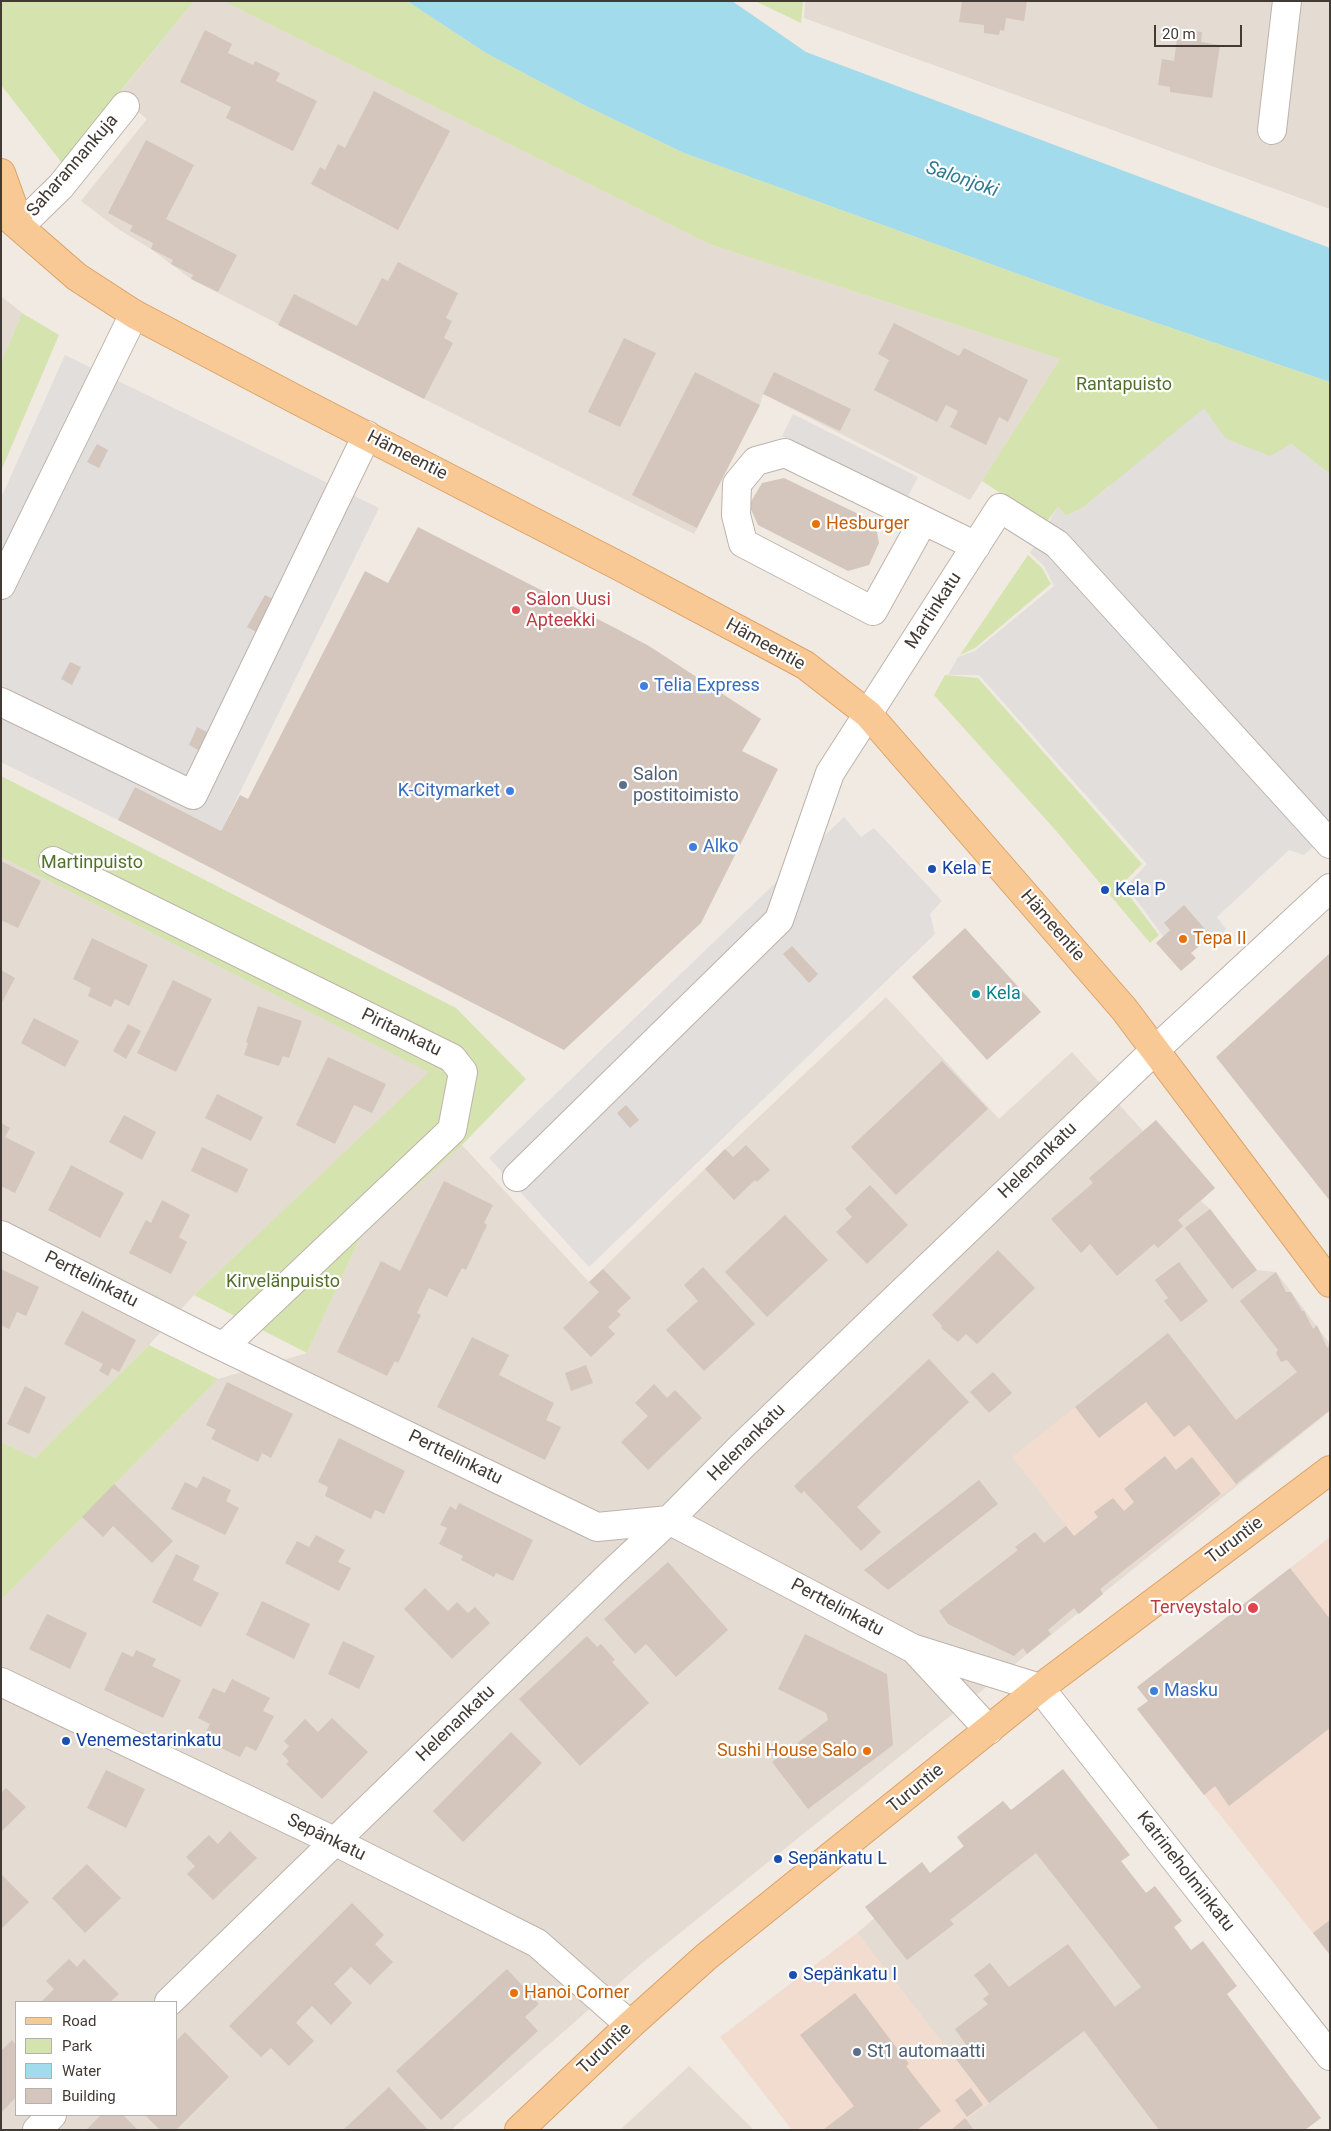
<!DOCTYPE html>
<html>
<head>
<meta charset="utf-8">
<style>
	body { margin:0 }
	#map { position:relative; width:1331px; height:2131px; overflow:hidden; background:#f1eae3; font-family:Roboto,sans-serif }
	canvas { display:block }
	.frame { position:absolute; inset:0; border:2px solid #423a34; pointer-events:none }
	.legend { position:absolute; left:15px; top:2001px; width:162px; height:115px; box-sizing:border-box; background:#fff; border:1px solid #b3b0ae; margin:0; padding:6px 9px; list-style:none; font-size:15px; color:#423a34 }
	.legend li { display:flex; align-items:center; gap:10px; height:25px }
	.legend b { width:25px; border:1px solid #b3b0ae }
	.scale { position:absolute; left:1154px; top:25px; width:88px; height:22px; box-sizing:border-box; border:2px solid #423a34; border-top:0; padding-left:6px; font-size:15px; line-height:18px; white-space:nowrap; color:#423a34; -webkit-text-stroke:4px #fff; paint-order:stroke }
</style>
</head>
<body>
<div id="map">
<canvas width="1331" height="2131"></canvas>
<div class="frame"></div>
<ul class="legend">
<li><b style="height:6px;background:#f8c995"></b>Road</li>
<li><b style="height:14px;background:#d5e3ae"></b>Park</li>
<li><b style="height:14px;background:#a2dbeb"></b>Water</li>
<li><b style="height:14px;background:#d4c6bc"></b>Building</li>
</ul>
<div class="scale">20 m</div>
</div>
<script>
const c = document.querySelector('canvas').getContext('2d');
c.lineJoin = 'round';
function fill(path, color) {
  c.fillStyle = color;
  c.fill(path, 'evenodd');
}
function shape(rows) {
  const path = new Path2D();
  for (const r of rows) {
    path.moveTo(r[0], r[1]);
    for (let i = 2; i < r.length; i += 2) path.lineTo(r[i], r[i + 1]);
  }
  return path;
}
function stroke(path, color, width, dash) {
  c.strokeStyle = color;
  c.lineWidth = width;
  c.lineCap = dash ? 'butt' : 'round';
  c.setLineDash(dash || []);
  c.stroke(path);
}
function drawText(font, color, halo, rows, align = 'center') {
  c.font = font + ' Roboto,sans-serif';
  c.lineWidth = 4.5;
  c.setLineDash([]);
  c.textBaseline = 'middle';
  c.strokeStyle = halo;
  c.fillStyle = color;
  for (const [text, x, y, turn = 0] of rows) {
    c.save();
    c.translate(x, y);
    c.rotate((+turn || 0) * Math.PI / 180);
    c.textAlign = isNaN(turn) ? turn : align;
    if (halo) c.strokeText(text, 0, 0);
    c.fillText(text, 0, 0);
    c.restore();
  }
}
const residential = shape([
	[194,1,223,1,709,244,1060,359,970,500,763,394,760,405,694,534,424,399,191,279,151,249,118,229,81,201,147,119,118,95],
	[805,1,1330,1,1330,209,804,18],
	[1,296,22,313,1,363],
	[1,857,430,1072,194,1295,149,1345,35,1458,1,1442],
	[886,997,999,1119,1072,1052,1143,1131,1156,1120,1215,1188,1201,1201,1210,1209,1257,1270,1276,1272,1330,1344,1330,1411,640,1965,451,2130,1,2130,1,1600,218,1379,307,1353,361,1236,462,1145,589,1282,725,1149],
	[16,2002,176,2002,176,2115,16,2115],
	[1003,1801,1011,1810,1130,1855,1121,1861,1146,1893,1155,1886,1174,1927,1191,1950,1084,2031,1159,2130,951,2130,989,2103,857,1933,875,1918,865,1907,922,1862,930,1873,964,1847,957,1837],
	[689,2066,754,2130,620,2130]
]);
const commercial = shape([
	[1137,1358,1236,1484,1110,1582,1012,1457],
	[1330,1537,1330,1955,1137,1709,1148,1701,1137,1687],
	[857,1933,989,2103,951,2130,792,2130,720,2037]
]);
const green = shape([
	[1,1,194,1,62,163,1,85],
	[223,1,407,1,486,53,584,105,684,153,1104,305,1330,382,1330,474,1291,444,1270,457,1226,439,1109,486,1084,507,1066,516,1058,507,1046,523,982,481,1060,359,709,244],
	[755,1,803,1,801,23],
	[22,313,59,335,1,471,1,363],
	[1028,555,1042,568,1051,584,975,648,960,655],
	[945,675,978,678,1142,864,1121,885,1159,935,1150,943,1058,833,934,695],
	[1,776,456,1008,526,1079,462,1145,361,1236,307,1353,194,1295,429,1072,1,857],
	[149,1345,218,1379,1,1600,1,1442,35,1458]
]);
const parking = shape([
	[65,355,379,508,221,831,135,787,118,820,1,762,1,498],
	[1204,408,1226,439,1270,456,1291,444,1330,474,1330,831,1304,855,1289,850,1217,917,1226,929,1214,941,1211,936,1164,923,1170,930,1163,936,1126,886,1147,864,979,675,948,675,958,657,975,651,1054,586,1044,566,1030,553,1058,507,1066,516,1084,507],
	[793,414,918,477,906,500,782,436],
	[844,817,861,837,874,828,942,901,930,914,935,934,589,1267,489,1158]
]);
const water = shape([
	[407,1,732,1,806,52,1330,248,1330,382,1104,305,684,153,584,105,486,53]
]);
const building = shape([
	[962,1,1027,1,1024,21,1006,18,1004,31,1000,30,999,35,984,33,984,25,959,22],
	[205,30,232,44,228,53,253,65,255,61,280,73,276,81,317,101,293,151,226,118,231,107,180,82],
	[1188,30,1202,32,1201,42,1220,45,1212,98,1170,92,1170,87,1158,85,1162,59,1174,61,1177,39,1186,41],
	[374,91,450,131,398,230,311,184,320,167,325,170,338,144,345,148],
	[146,140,194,165,166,219,237,255,218,292,191,279,193,275,171,264,173,260,151,249,153,243,130,231,133,226,108,213],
	[398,262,458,293,446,318,452,321,444,338,453,343,424,399,278,325,294,294,357,326,382,278,388,281],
	[894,323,959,356,964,348,1028,380,1008,422,999,417,986,445,950,427,958,411,946,405,937,422,874,390,889,360,878,354],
	[624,338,656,353,620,427,588,412],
	[695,372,760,405,697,528,632,495],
	[774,372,851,409,840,431,763,394],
	[97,444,108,450,99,468,87,462],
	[784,478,875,522,879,543,869,565,848,571,758,525,749,505,762,483],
	[418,527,619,630,649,646,761,719,742,751,778,769,701,923,564,1050,118,820,135,787,221,831,240,795,248,799,365,571,388,583],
	[265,595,277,601,260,634,247,627],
	[70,662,81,667,72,685,61,679],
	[197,727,209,733,200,751,189,745],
	[1,861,41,881,18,928,1,920],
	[1184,905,1211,936,1191,953,1196,958,1181,971,1156,943,1170,930,1164,923],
	[965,928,1041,1012,987,1060,912,977],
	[92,938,148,965,129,1006,115,999,111,1007,88,996,91,988,73,979],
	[792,946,818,974,809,983,783,954],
	[1330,953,1330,1201,1216,1057],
	[1,970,15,978,1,1004],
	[173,980,212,999,176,1072,137,1053],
	[258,1006,302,1021,289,1058,283,1056,279,1066,244,1055,248,1043,246,1042],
	[34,1018,79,1041,65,1067,21,1043],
	[128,1024,141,1031,126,1059,113,1051],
	[328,1057,386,1084,372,1113,354,1105,335,1144,296,1125],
	[942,1061,988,1109,896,1195,851,1147],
	[217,1094,263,1117,251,1141,205,1118],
	[626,1105,639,1120,630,1128,617,1113],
	[124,1115,156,1132,142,1160,109,1142],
	[1156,1120,1215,1188,1178,1220,1183,1226,1158,1248,1154,1244,1117,1276,1090,1244,1081,1253,1051,1219,1093,1183,1089,1178],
	[1,1123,10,1128,5,1137,35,1152,15,1193,1,1186],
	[746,1145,770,1170,757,1182,755,1180,734,1200,705,1169,725,1149,733,1157],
	[202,1147,248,1169,237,1193,191,1171],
	[71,1165,124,1193,100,1238,48,1210],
	[444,1181,493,1205,484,1223,487,1225,466,1270,462,1268,447,1297,429,1288,417,1313,421,1315,398,1363,395,1361,387,1376,337,1352,381,1261,400,1271],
	[870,1185,908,1225,867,1264,836,1232,852,1217,845,1209],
	[162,1200,190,1215,179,1237,187,1242,171,1274,129,1253,146,1220,151,1223],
	[1210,1209,1257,1270,1232,1289,1185,1228],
	[785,1215,828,1260,767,1317,725,1272],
	[998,1250,1035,1288,977,1344,966,1334,958,1342,941,1328,942,1326,932,1315],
	[1179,1262,1208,1301,1181,1322,1164,1301,1168,1298,1155,1280],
	[703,1267,755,1324,704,1371,666,1330,698,1301,684,1285],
	[1,1269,39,1287,26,1316,17,1312,9,1329,1,1325],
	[603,1269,631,1298,617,1311,621,1315,608,1327,615,1334,591,1357,563,1328,599,1292,589,1282],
	[1276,1272,1286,1292,1291,1292,1302,1311,1304,1311,1313,1329,1317,1325,1327,1348,1330,1345,1330,1410,1236,1484,1189,1425,1174,1437,1146,1402,1099,1438,1075,1407,1168,1333,1236,1420,1297,1372,1287,1360,1281,1362,1276,1353,1278,1350,1240,1301],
	[82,1311,136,1340,119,1372,112,1368,108,1376,99,1371,103,1364,64,1344],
	[472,1337,509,1355,499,1375,554,1403,546,1420,561,1427,545,1460,437,1407],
	[929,1359,969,1402,857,1507,881,1532,861,1551,804,1491,801,1494,794,1486],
	[586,1365,593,1383,571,1391,565,1373],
	[993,1372,1012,1393,989,1413,970,1392],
	[227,1382,293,1414,271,1458,262,1453,258,1462,211,1439,216,1430,206,1425],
	[654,1384,667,1398,675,1390,702,1418,648,1470,621,1442,648,1416,635,1403],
	[25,1386,46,1397,29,1434,7,1424],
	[339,1438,405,1471,384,1514,375,1510,371,1519,325,1496,328,1487,318,1482],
	[1165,1456,1176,1470,1192,1457,1221,1494,1100,1589,1103,1594,1079,1614,1074,1608,1048,1630,1051,1634,1027,1654,1023,1648,1014,1656,948,1624,939,1611,1018,1550,1015,1547,1035,1532,1044,1543,1066,1526,1074,1536,1098,1517,1094,1512,1113,1498,1124,1511,1134,1502,1124,1489],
	[203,1476,231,1490,226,1501,239,1508,225,1535,171,1509,185,1482,197,1488],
	[979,1480,998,1504,888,1590,864,1570],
	[114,1484,173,1541,152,1563,113,1526,103,1537,82,1517],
	[459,1503,533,1540,513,1581,496,1573,494,1577,461,1560,463,1556,439,1544,447,1528,440,1525,450,1506,456,1510],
	[316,1535,345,1550,338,1562,351,1568,339,1591,285,1563,297,1541,309,1547],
	[176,1554,200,1566,193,1580,219,1593,201,1627,152,1602],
	[668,1562,728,1630,676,1677,646,1644,635,1654,604,1619],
	[1290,1568,1330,1619,1330,1728,1229,1806,1215,1786,1204,1795,1137,1709,1148,1701,1137,1687],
	[425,1588,448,1611,457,1602,468,1613,475,1607,490,1623,452,1659,404,1609],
	[262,1601,310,1624,294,1659,246,1635],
	[47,1614,87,1633,70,1669,29,1649],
	[805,1634,887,1674,893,1745,808,1809,772,1762,828,1720,826,1713,778,1689],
	[587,1636,597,1647,601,1644,615,1660,612,1662,649,1703,580,1766,519,1699],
	[343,1641,375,1656,359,1689,328,1674],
	[136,1650,156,1659,152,1666,181,1680,163,1718,104,1690,122,1652,133,1657],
	[232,1679,270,1698,263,1711,274,1716,256,1751,246,1746,240,1757,202,1739,210,1724,198,1718,213,1688,225,1693],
	[332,1718,368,1752,322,1799,286,1764,289,1761,282,1754,289,1746,284,1741,305,1719,318,1732],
	[511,1732,542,1763,463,1842,433,1811],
	[1063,1769,1130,1855,1121,1861,1131,1874,1146,1893,1155,1886,1182,1921,1174,1927,1191,1950,1203,1941,1237,1986,1227,1994,1321,2118,1305,2130,1159,2130,1084,2031,989,2103,956,2059,969,2049,955,2029,988,2004,983,1999,989,1994,974,1975,990,1963,1009,1987,1068,1944,1115,2007,1141,1987,1036,1853,950,1920,954,1924,907,1960,865,1907,922,1862,930,1873,964,1846,957,1837,1003,1801,1011,1810],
	[106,1770,145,1789,126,1828,87,1808],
	[6,1788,26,1807,1,1832,1,1793],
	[230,1831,257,1858,213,1900,187,1874,195,1866,186,1857,209,1835,218,1844],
	[87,1864,121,1898,85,1933,52,1898],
	[1,1874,29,1902,1,1929],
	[352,1903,384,1935,375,1944,393,1962,370,1985,351,1967,334,1984,352,2003,331,2025,312,2006,302,2016,296,2023,314,2041,289,2066,271,2048,261,2057,229,2026],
	[1330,1920,1330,1955,1313,1933],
	[69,1959,77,1967,84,1959,119,1994,110,2002,41,2002,54,1989,46,1981],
	[507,1969,539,2004,525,2017,538,2031,441,2120,396,2071],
	[855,1993,909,2064,906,2066,941,2111,917,2130,823,2130,854,2106,800,2035],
	[185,2032,229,2077,176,2130,160,2130,145,2115,176,2115,176,2041],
	[12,2040,16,2045,16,2097,1,2113,1,2051],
	[389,2087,428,2130,343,2130],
	[971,2088,983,2105,967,2117,955,2100],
	[101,2115,123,2115,138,2130,86,2130],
	[965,2118,974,2130,951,2130]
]);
const minor = shape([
	[1272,130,1287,1],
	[20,226,61,186,125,106],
	[923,521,873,611,743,543,736,515,737,484,756,461,785,453,976,546],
	[1,585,134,314],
	[1,702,193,795,367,435],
	[53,861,452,1058,463,1072,452,1130,224,1346],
	[517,1177,779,920,830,773,1000,508,1057,544,1330,844],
	[1,1235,205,1338,597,1527,669,1520,912,1648,1040,1688,1330,2056],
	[914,1649,989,1730],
	[1,1682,336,1842,537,1943,630,2025],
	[169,2002,612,1573,669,1520,738,1450,871,1322,1155,1050,1330,888],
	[37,2130,52,2115]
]);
const major = shape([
	[1,173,20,226],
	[1,211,77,277,134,314,299,401,619,566,805,665,868,714,1124,1009,1330,1283],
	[519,2130,630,2025,707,1956,1040,1688,1330,1470]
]);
const markers = [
	[816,524,5,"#e8710a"],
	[516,610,5,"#e0444e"],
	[644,686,5,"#3f7fe0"],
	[623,785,5,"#5c6f8a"],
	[510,791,5,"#3f7fe0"],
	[693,847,5,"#3f7fe0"],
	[932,869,5,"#1a4fb4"],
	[1105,890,5,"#1a4fb4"],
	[1183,939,5,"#e8710a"],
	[976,994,5,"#0f9aa8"],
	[1253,1608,6,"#e0444e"],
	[1154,1691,5,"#3f7fe0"],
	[66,1741,5,"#1a4fb4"],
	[867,1751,5,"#e8710a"],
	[778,1859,5,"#1a4fb4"],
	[793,1975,5,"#1a4fb4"],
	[514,1993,5,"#e8710a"],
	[857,2052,5,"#5c6f8a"]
];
const streetNames = [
	["Saharannankuja",73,166,-49],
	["Hämeentie",407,456,27],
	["Martinkatu",934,611,-57],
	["Hämeentie",765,645,29],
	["Hämeentie",1052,926,49],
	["Piritankatu",401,1033,26],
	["Helenankatu",1038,1161,-44],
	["Perttelinkatu",91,1280,27],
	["Helenankatu",747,1443,-45],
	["Perttelinkatu",455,1458,26],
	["Turuntie",1235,1541,-37],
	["Perttelinkatu",837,1608,28],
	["Helenankatu",456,1724,-44],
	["Turuntie",916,1789,-39],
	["Sepänkatu",326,1838,26],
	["Katrineholminkatu",1185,1872,52],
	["Turuntie",605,2049,-43]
];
const parkNames = [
	["Rantapuisto",1124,385],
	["Martinpuisto",92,863],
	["Kirvelänpuisto",283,1282]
];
const foodNames = [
	["Hesburger",826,524],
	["Tepa II",1193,939],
	["Sushi House Salo",857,1751,"right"],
	["Hanoi Corner",524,1993]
];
const healthNames = [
	["Salon Uusi",526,600],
	["Apteekki",526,621],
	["Terveystalo",1242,1608,"right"]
];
const shopNames = [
	["Telia Express",654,686],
	["K-Citymarket",500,791,"right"],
	["Alko",703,847],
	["Masku",1164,1691]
];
const serviceNames = [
	["Salon",633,775],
	["postitoimisto",633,796],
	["St1 automaatti",867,2052]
];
const transitNames = [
	["Kela E",942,869],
	["Kela P",1115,890],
	["Venemestarinkatu",76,1741],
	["Sepänkatu L",788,1859],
	["Sepänkatu I",803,1975]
];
const cultureNames = [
	["Kela",986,994]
];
const waterNames = [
	["Salonjoki",962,180,19]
];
fill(residential, '#e4dbd2');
fill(commercial, '#f2dccf');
fill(green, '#d5e3ae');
fill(parking, '#e1dedc');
fill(water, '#a2dbeb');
fill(building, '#d4c6bc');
stroke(minor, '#beb3aa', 30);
stroke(major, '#dca266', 30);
stroke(minor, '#fff', 28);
stroke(major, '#f8c995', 28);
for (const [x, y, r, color] of markers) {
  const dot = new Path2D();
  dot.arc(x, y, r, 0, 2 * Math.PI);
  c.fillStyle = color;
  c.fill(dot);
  stroke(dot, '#fff', 2);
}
drawText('18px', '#423a34', '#fff', streetNames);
drawText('18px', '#52702b', '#fff', parkNames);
drawText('18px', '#c56008', '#fff', foodNames, 'left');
drawText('18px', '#be3a42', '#fff', healthNames, 'left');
drawText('18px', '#366cbe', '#fff', shopNames, 'left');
drawText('18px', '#4e5e75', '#fff', serviceNames, 'left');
drawText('18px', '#164399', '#fff', transitNames, 'left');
drawText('18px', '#0d838f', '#fff', cultureNames, 'left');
drawText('italic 19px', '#2f7a90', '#fff', waterNames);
</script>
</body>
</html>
